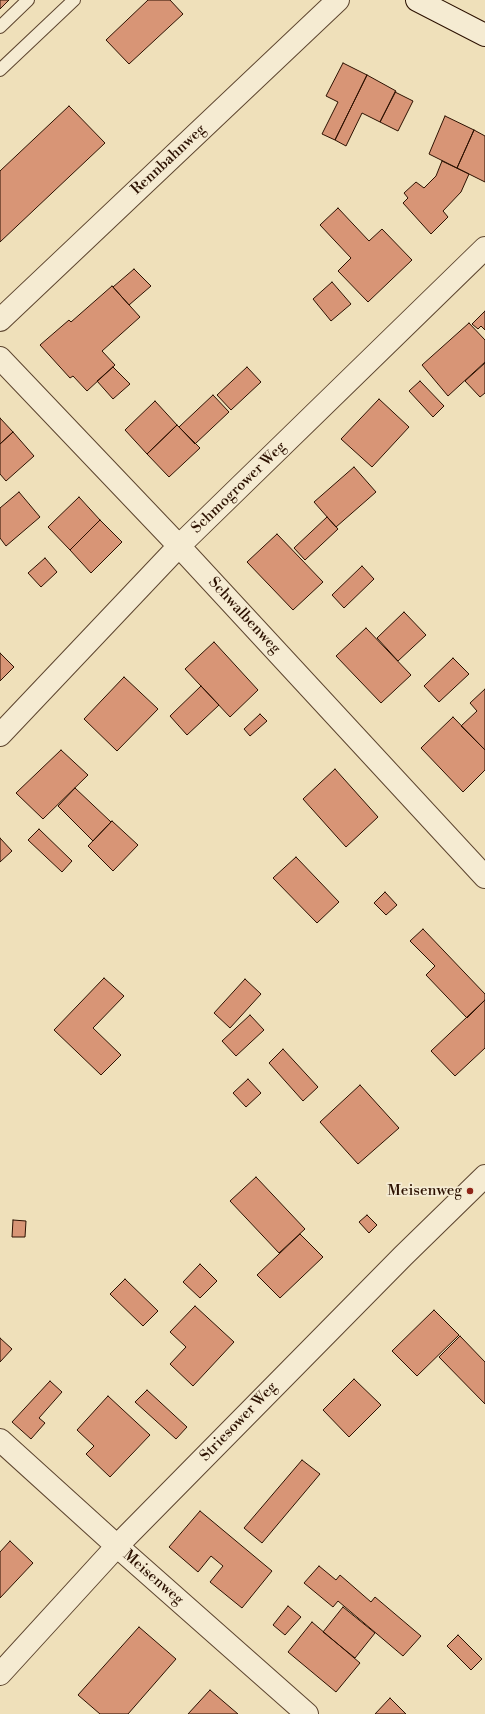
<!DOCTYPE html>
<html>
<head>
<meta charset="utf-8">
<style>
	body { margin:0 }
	canvas { display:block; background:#efe0ba }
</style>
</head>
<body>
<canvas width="485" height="1714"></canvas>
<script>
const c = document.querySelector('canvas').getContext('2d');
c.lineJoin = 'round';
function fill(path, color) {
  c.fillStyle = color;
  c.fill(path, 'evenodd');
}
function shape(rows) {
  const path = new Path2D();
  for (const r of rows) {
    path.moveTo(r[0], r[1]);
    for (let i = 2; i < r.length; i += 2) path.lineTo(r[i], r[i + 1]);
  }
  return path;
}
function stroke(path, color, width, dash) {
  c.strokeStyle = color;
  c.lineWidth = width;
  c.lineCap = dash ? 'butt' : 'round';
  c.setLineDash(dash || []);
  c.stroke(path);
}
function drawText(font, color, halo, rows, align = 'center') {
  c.font = font + ' "Libre Bodoni",serif';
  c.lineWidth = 3.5;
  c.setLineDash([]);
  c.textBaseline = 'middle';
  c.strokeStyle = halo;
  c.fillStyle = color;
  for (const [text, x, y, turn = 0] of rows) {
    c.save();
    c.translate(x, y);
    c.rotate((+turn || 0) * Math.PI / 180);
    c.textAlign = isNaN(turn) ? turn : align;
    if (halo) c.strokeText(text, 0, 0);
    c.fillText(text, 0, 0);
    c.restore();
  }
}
const building = shape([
	[0,0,9,0,0,9,0,0],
	[148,0,170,0,183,14,129,64,106,40,148,0],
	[343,63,367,75,335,140,322,134,338,102,326,96,343,63],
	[367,75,396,91,380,122,362,113,346,146,335,140,367,75],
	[395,92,413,101,398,131,380,122,395,92],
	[69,106,105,143,0,242,0,171,69,106],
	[445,116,474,130,457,168,429,154,445,116],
	[474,130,485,136,485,182,457,168,474,130],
	[442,161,469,174,461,192,443,211,448,217,431,234,403,203,408,198,404,193,416,182,424,188,436,176,442,161],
	[338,208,369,241,382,229,412,260,368,302,338,271,351,258,320,225,338,208],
	[134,269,151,286,129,305,113,287,134,269],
	[332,282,351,304,331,321,313,299,332,282],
	[112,286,140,317,102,351,115,365,87,391,73,376,70,378,40,345,69,320,71,322,112,286],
	[485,311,485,330,481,326,478,329,472,324,485,311],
	[469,323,485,340,485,362,448,396,422,365,469,323],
	[485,363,485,393,480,397,465,381,485,363],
	[113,367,130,384,113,399,97,381,113,367],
	[247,367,261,382,231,410,217,395,247,367],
	[420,381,444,406,433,417,409,391,420,381],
	[213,395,229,412,195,444,179,427,213,395],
	[379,399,409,427,372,467,341,439,379,399],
	[155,401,177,425,147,454,125,430,155,401],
	[0,418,13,432,0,444,0,418],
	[177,425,200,448,169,477,147,454,177,425],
	[13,432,34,456,6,481,0,474,0,444,13,432],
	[354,467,376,492,336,527,314,502,354,467],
	[19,492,40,517,6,546,0,538,0,508,19,492],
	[79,497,100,520,70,550,48,527,79,497],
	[327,517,338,529,305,560,294,548,327,517],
	[100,520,122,542,91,573,70,550,100,520],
	[277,534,323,582,293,610,247,562,277,534],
	[45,558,57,572,41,587,28,573,45,558],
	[362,566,374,579,344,608,332,595,362,566],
	[404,612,426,635,398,661,377,638,404,612],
	[366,628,411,675,381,703,336,656,366,628],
	[214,642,258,690,230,717,185,669,214,642],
	[0,653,14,667,0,681,0,653],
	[453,658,469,674,439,702,424,686,453,658],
	[124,677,158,709,117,751,84,719,124,677],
	[201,686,219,705,187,735,170,716,201,686],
	[485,689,485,750,461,726,477,711,470,703,485,689],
	[260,714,267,721,250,736,244,729,260,714],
	[453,717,485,750,485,770,463,792,421,748,453,717],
	[61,750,88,775,43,819,16,793,61,750],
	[335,769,378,817,346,847,303,799,335,769],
	[75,788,111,822,93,841,58,806,75,788],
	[112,821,138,845,113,871,88,846,112,821],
	[39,829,72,861,62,872,28,840,39,829],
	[0,838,12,851,0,862,0,838],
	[296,857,339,902,317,923,273,878,296,857],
	[385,892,397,905,386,915,374,903,385,892],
	[423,929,485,994,485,1000,467,1018,426,975,435,966,410,941,423,929],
	[104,978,124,996,93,1028,121,1055,101,1075,54,1030,104,978],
	[245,979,261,994,230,1028,214,1013,245,979],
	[485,1000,485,1048,455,1076,431,1051,485,1000],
	[250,1015,264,1030,236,1056,222,1041,250,1015],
	[283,1049,318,1087,303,1101,269,1063,283,1049],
	[248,1079,261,1093,246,1107,233,1093,248,1079],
	[360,1085,399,1128,358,1164,320,1122,360,1085],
	[256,1177,305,1229,279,1253,230,1201,256,1177],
	[367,1215,377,1225,369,1233,359,1222,367,1215],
	[13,1220,26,1221,25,1237,12,1237,13,1220],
	[300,1234,323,1257,280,1298,257,1275,300,1234],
	[200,1264,217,1281,200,1298,183,1282,200,1264],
	[125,1279,158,1311,143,1326,110,1294,125,1279],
	[195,1306,234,1342,193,1386,170,1364,186,1347,170,1332,195,1306],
	[434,1310,459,1335,417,1376,392,1351,434,1310],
	[460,1336,485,1362,485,1404,439,1357,460,1336],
	[0,1338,12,1349,0,1362,0,1338],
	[354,1379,381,1405,349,1437,323,1410,354,1379],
	[50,1381,62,1392,39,1418,45,1423,31,1439,12,1422,50,1381],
	[147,1390,187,1427,176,1439,135,1402,147,1390],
	[108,1396,150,1435,110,1477,86,1454,94,1446,77,1430,108,1396],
	[302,1460,320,1474,262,1543,244,1528,302,1460],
	[200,1511,272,1571,242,1608,210,1582,223,1566,211,1556,198,1572,169,1547,200,1511],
	[10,1541,33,1563,0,1598,0,1552,10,1541],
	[319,1566,336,1580,340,1575,371,1602,375,1597,421,1636,403,1656,338,1601,333,1607,304,1583,319,1566],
	[288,1606,301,1617,285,1635,273,1625,288,1606],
	[343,1607,375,1633,355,1658,323,1632,343,1607],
	[312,1622,360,1663,336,1692,288,1652,312,1622],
	[139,1627,176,1659,128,1714,100,1714,78,1695,139,1627],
	[458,1635,482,1659,471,1670,447,1646,458,1635],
	[210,1690,238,1714,188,1714,210,1690],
	[390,1698,406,1714,375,1714,390,1698]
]);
const lane = shape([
	[0,27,28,0],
	[0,70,74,0]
]);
const street = shape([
	[0,320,338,0],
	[0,358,179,546,485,877],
	[0,735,179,546,485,248],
	[0,1440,117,1546,307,1714],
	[0,1674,117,1546,403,1256,485,1176]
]);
const secondary = shape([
	[417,0,485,35]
]);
const markers = [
	[470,1191,4,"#8f2418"]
];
const streetNames = [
	["Rennbahnweg",169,160,-43],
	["Schmogrower Weg",239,488,-44],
	["Schwalbenweg",244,616,47],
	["Striesower Weg",239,1422,-46],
	["Meisenweg",153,1578,41]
];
const poiNames = [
	["Meisenweg",462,1191]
];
fill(building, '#d89576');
stroke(building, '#2c1101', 1);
stroke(lane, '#5d452f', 14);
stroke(street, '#5d452f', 24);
stroke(secondary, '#2c1101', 24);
stroke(lane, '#f5ebd2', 12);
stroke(street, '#f5ebd2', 22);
stroke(secondary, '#f5ebd2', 22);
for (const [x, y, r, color] of markers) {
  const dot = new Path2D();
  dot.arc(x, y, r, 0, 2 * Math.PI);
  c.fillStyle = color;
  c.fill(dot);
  stroke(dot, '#f5ebd2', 1.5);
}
drawText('15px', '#2c1101', '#f5ebd2', streetNames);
drawText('15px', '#2c1101', '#f5ebd2', poiNames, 'right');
</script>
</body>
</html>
